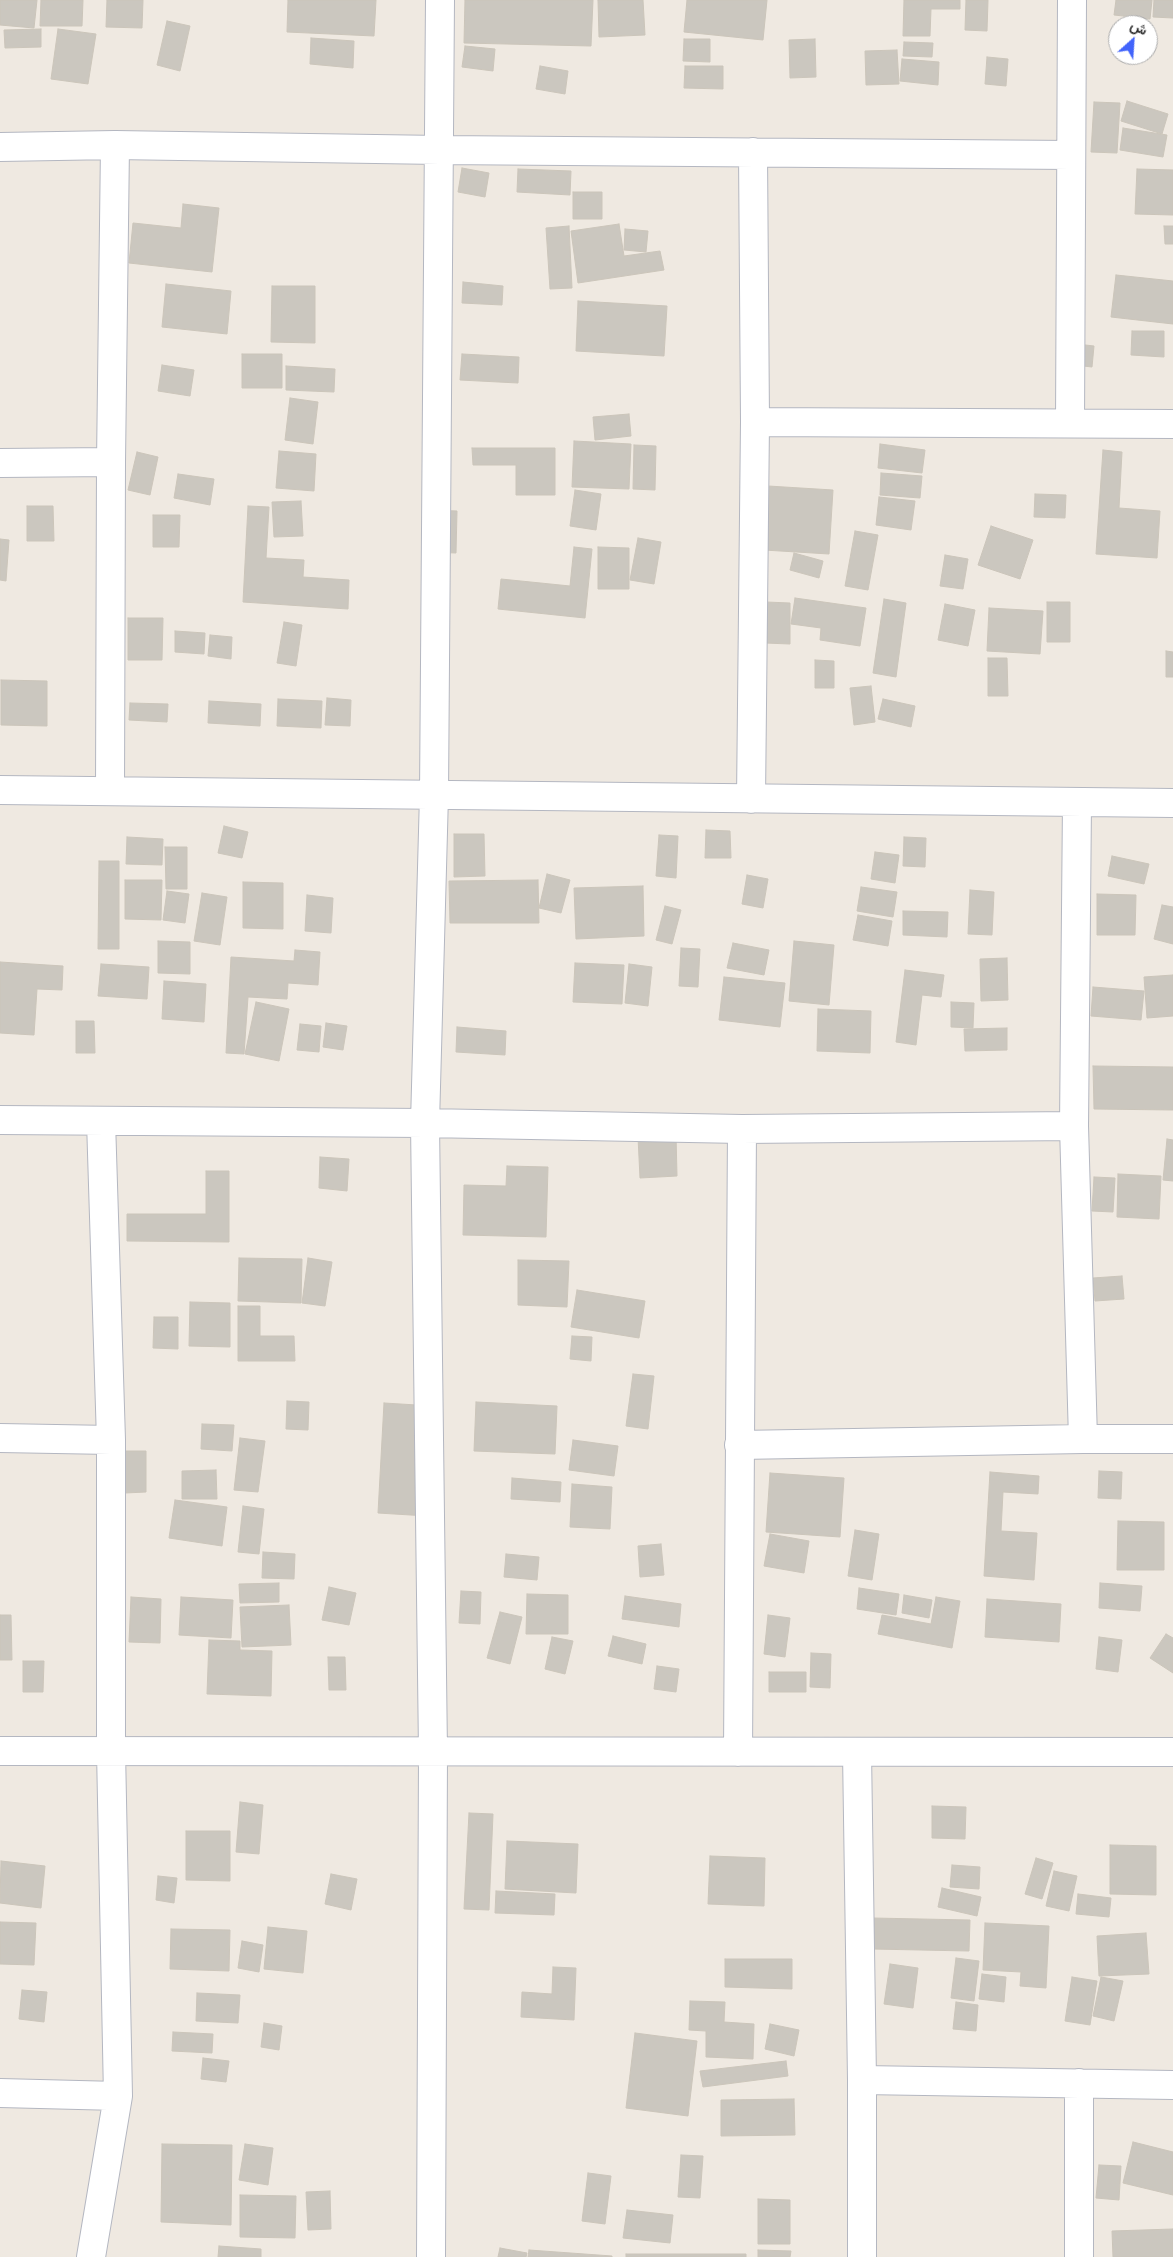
<!DOCTYPE html>
<html>
<head>
<meta charset="utf-8">
<style>
	body { margin:0 }
	#map { position:relative; width:1173px; height:2257px; overflow:hidden; background:#efe9e1; font-family:Raleway,Vazirmatn,sans-serif }
	canvas { display:block }
	.north { position:absolute; left:1108px; top:15px; width:50px; height:50px; box-sizing:border-box; background:#fff; border:1px solid #ababab; border-radius:50%; rotate:26deg; font-size:14px; font-weight:700; line-height:20px; text-align:center; color:#2e2e2e }
	.north::after { content:''; display:block; margin:auto; width:18px; height:22px; background:#4264fb; clip-path:polygon(50% 0,100% 100%,50% 72%,0 100%) }
</style>
</head>
<body>
<div id="map">
<canvas width="1173" height="2257"></canvas>
<div class="north">ش</div>
</div>
<script>
const c = document.querySelector('canvas').getContext('2d');
c.lineJoin = 'round';
function fill(path, color) {
  c.fillStyle = color;
  c.fill(path, 'evenodd');
}
function shape(rows) {
  const path = new Path2D();
  for (const r of rows) {
    path.moveTo(r[0], r[1]);
    for (let i = 2; i < r.length; i += 2) path.lineTo(r[i], r[i + 1]);
  }
  return path;
}
function stroke(path, color, width, dash) {
  c.strokeStyle = color;
  c.lineWidth = width;
  c.lineCap = dash ? 'butt' : 'round';
  c.setLineDash(dash || []);
  c.stroke(path);
}
const building = shape([
	[0,0,37,0,34,28,0,25,0,0],
	[41,0,83,0,82,26,40,26,41,0],
	[107,0,143,0,142,28,106,27,107,0],
	[288,0,376,0,374,36,287,32,288,0],
	[465,0,593,0,591,46,464,43,465,0],
	[598,0,643,0,645,35,599,37,598,0],
	[687,0,767,0,763,40,684,32,687,0],
	[904,0,960,0,960,9,931,9,930,36,903,36,904,0],
	[966,0,988,0,987,31,965,30,966,0],
	[1116,0,1152,0,1150,19,1114,15,1116,0],
	[1154,0,1173,0,1173,18,1153,17,1154,0],
	[167,21,190,26,180,71,157,65,167,21],
	[41,29,41,47,5,48,4,30,41,29],
	[58,29,96,34,88,84,51,79,58,29],
	[311,38,354,41,353,68,310,64,311,38],
	[684,39,710,39,710,62,683,61,684,39],
	[815,39,816,77,790,78,789,40,815,39],
	[904,42,933,43,932,57,903,56,904,42],
	[465,46,495,49,493,71,462,67,465,46],
	[897,50,899,84,866,85,865,51,897,50],
	[987,57,1008,59,1006,86,985,84,987,57],
	[902,59,939,62,938,85,900,81,902,59],
	[540,66,568,71,565,94,536,89,540,66],
	[685,66,723,66,723,89,684,88,685,66],
	[1127,101,1168,114,1162,134,1121,121,1127,101],
	[1094,102,1120,103,1117,153,1091,152,1094,102],
	[1123,128,1167,135,1163,157,1120,150,1123,128],
	[462,168,489,173,485,197,458,192,462,168],
	[518,169,571,171,570,195,517,192,518,169],
	[1137,169,1173,170,1173,215,1135,214,1137,169],
	[573,192,602,192,602,219,573,219,573,192],
	[183,204,219,208,212,272,129,263,133,223,181,228,183,204],
	[619,224,624,256,660,251,664,270,578,283,571,231,619,224],
	[569,226,572,288,550,289,546,228,569,226],
	[1164,226,1173,226,1173,244,1165,244,1164,226],
	[625,229,648,231,646,252,624,250,625,229],
	[1116,275,1173,281,1173,324,1111,317,1116,275],
	[463,282,503,286,502,305,462,303,463,282],
	[166,284,231,291,227,334,162,327,166,284],
	[272,286,315,286,315,343,271,342,272,286],
	[578,301,667,306,664,356,576,351,578,301],
	[1132,331,1164,331,1164,357,1131,355,1132,331],
	[1068,343,1094,346,1092,367,1066,364,1068,343],
	[242,354,282,354,282,388,242,388,242,354],
	[462,354,519,357,518,383,460,380,462,354],
	[162,365,194,370,190,396,158,391,162,365],
	[286,366,335,369,334,392,286,390,286,366],
	[290,398,318,402,313,444,285,440,290,398],
	[629,414,631,436,595,440,593,417,629,414],
	[574,441,631,444,629,489,572,487,574,441],
	[880,444,925,450,922,473,878,468,880,444],
	[634,445,656,446,655,490,633,489,634,445],
	[472,448,555,448,555,495,516,495,516,465,473,465,472,448],
	[1103,450,1122,452,1119,508,1160,511,1157,558,1096,554,1103,450],
	[279,451,316,454,314,491,276,488,279,451],
	[137,452,158,457,150,495,128,490,137,452],
	[881,473,922,476,920,498,880,495,881,473],
	[178,474,214,479,210,505,174,498,178,474],
	[768,486,833,490,829,554,764,550,768,486],
	[575,490,601,494,596,530,570,526,575,490],
	[1035,494,1066,495,1065,518,1034,517,1035,494],
	[879,497,915,501,911,530,876,525,879,497],
	[301,501,303,536,274,537,272,502,301,501],
	[27,506,53,506,54,541,27,541,27,506],
	[248,506,269,507,266,558,304,560,303,577,349,580,348,609,243,602,248,506],
	[432,510,457,511,456,553,430,552,432,510],
	[153,515,180,515,179,547,153,547,153,515],
	[991,526,1033,540,1020,579,978,565,991,526],
	[855,531,878,535,868,590,845,586,855,531],
	[638,538,661,542,654,584,630,580,638,538],
	[0,539,9,540,6,581,0,580,0,539],
	[574,547,592,549,585,618,498,609,501,579,570,586,574,547],
	[598,547,629,548,629,589,598,589,598,547],
	[794,553,823,561,819,578,790,570,794,553],
	[945,555,968,559,963,589,940,586,945,555],
	[795,598,866,608,860,646,820,640,821,628,791,624,795,598],
	[884,599,906,603,896,677,873,673,884,599],
	[766,602,790,603,790,644,765,643,766,602],
	[1047,602,1070,602,1070,642,1047,642,1047,602],
	[945,604,975,610,968,646,938,640,945,604],
	[989,608,1043,611,1040,654,987,651,989,608],
	[128,618,163,618,162,660,128,660,128,618],
	[284,622,302,625,296,666,277,663,284,622],
	[175,631,205,633,204,654,175,652,175,631],
	[210,635,232,637,231,659,208,656,210,635],
	[1166,651,1173,652,1173,677,1166,677,1166,651],
	[988,658,1007,658,1008,696,988,696,988,658],
	[815,660,834,661,834,688,815,688,815,660],
	[1,680,47,681,47,726,1,725,1,680],
	[871,686,875,722,854,725,850,688,871,686],
	[327,698,351,700,350,726,325,725,327,698],
	[278,699,322,701,321,728,277,726,278,699],
	[883,699,915,706,911,727,878,719,883,699],
	[209,701,261,704,260,726,208,723,209,701],
	[130,703,168,704,167,722,129,720,130,703],
	[224,826,248,832,242,858,218,853,224,826],
	[706,830,730,831,731,858,705,858,706,830],
	[454,834,484,834,485,876,454,877,454,834],
	[659,835,678,836,676,878,656,876,659,835],
	[127,837,163,839,162,865,126,864,127,837],
	[904,837,926,838,925,867,903,866,904,837],
	[165,847,187,847,187,889,166,889,165,847],
	[875,852,899,855,895,883,871,879,875,852],
	[1112,856,1149,864,1144,884,1108,876,1112,856],
	[99,861,119,861,119,949,98,949,99,861],
	[547,874,570,880,561,913,539,908,547,874],
	[747,875,768,879,763,908,742,904,747,875],
	[125,880,162,880,161,920,125,919,125,880],
	[538,880,539,923,450,923,449,881,538,880],
	[243,882,283,883,283,929,243,928,243,882],
	[643,886,644,936,576,939,574,888,643,886],
	[861,887,897,892,893,917,857,911,861,887],
	[970,890,994,892,992,935,968,934,970,890],
	[167,891,189,894,185,923,163,920,167,891],
	[202,893,227,897,220,945,194,941,202,893],
	[1097,894,1136,895,1135,935,1097,935,1097,894],
	[307,895,333,898,331,933,305,931,307,895],
	[1162,905,1173,907,1173,944,1154,939,1162,905],
	[665,906,681,910,672,944,656,940,665,906],
	[903,911,948,912,947,937,903,935,903,911],
	[858,915,892,921,888,946,853,940,858,915],
	[158,941,190,942,190,974,158,973,158,941],
	[794,941,834,945,829,1005,789,1001,794,941],
	[733,943,769,950,764,975,727,968,733,943],
	[681,948,700,949,698,987,679,986,681,948],
	[295,950,320,952,318,985,288,983,287,999,248,997,244,1054,226,1053,231,957,294,961,295,950],
	[1007,958,1008,1000,981,1001,980,959,1007,958],
	[0,962,63,966,62,990,37,989,34,1035,0,1033,0,962],
	[575,963,624,965,622,1004,573,1002,575,963],
	[101,964,149,967,147,999,98,996,101,964],
	[629,964,652,967,648,1006,625,1003,629,964],
	[905,970,944,975,941,997,922,995,916,1045,896,1042,905,970],
	[1173,975,1173,1016,1147,1018,1144,977,1173,975],
	[724,977,785,983,780,1027,719,1020,724,977],
	[164,981,206,984,204,1022,162,1019,164,981],
	[1093,987,1144,991,1141,1020,1091,1016,1093,987],
	[256,1002,289,1009,279,1061,245,1054,256,1002],
	[951,1002,974,1003,973,1028,951,1027,951,1002],
	[818,1009,871,1011,870,1053,817,1051,818,1009],
	[76,1021,94,1021,95,1053,76,1053,76,1021],
	[326,1023,347,1026,343,1050,323,1047,326,1023],
	[300,1024,321,1026,319,1052,297,1050,300,1024],
	[457,1027,506,1031,505,1055,456,1052,457,1027],
	[1007,1028,1007,1050,965,1051,964,1029,1007,1028],
	[1093,1066,1173,1067,1173,1110,1094,1109,1093,1066],
	[676,1135,677,1176,640,1178,638,1137,676,1135],
	[1167,1139,1173,1140,1173,1181,1163,1180,1167,1139],
	[320,1157,349,1159,347,1191,319,1188,320,1157],
	[507,1166,548,1167,546,1237,463,1235,464,1185,506,1186,507,1166],
	[206,1171,229,1171,229,1242,127,1241,127,1214,206,1214,206,1171],
	[1118,1174,1161,1176,1159,1219,1117,1217,1118,1174],
	[1094,1177,1115,1178,1113,1212,1092,1211,1094,1177],
	[239,1258,302,1259,301,1303,238,1301,239,1258],
	[308,1258,332,1262,325,1306,302,1303,308,1258],
	[518,1260,569,1261,567,1307,518,1305,518,1260],
	[1122,1276,1124,1299,1095,1301,1093,1278,1122,1276],
	[577,1290,645,1301,639,1338,571,1327,577,1290],
	[190,1302,230,1303,230,1347,189,1346,190,1302],
	[238,1306,260,1306,260,1336,294,1336,295,1361,238,1361,238,1306],
	[154,1317,178,1317,178,1349,153,1348,154,1317],
	[572,1336,592,1337,591,1361,570,1359,572,1336],
	[633,1374,654,1376,648,1429,626,1426,633,1374],
	[287,1401,309,1402,308,1430,286,1429,287,1401],
	[476,1402,557,1406,555,1454,474,1451,476,1402],
	[384,1403,433,1406,427,1516,378,1513,384,1403],
	[202,1424,234,1425,232,1451,201,1449,202,1424],
	[240,1438,265,1441,258,1492,234,1490,240,1438],
	[573,1440,618,1446,614,1476,569,1470,573,1440],
	[125,1451,146,1451,146,1492,125,1493,125,1451],
	[216,1470,217,1499,182,1499,182,1471,216,1470],
	[1099,1471,1122,1472,1121,1499,1098,1498,1099,1471],
	[990,1472,1039,1476,1038,1494,1003,1492,1001,1531,1037,1533,1034,1580,984,1576,990,1472],
	[770,1473,844,1478,840,1537,766,1532,770,1473],
	[512,1478,561,1482,560,1502,511,1499,512,1478],
	[572,1484,612,1487,610,1529,570,1527,572,1484],
	[175,1500,227,1507,222,1546,169,1538,175,1500],
	[243,1506,264,1509,259,1554,238,1552,243,1506],
	[1118,1521,1164,1522,1164,1570,1117,1570,1118,1521],
	[855,1530,879,1534,872,1580,848,1576,855,1530],
	[770,1534,809,1541,804,1573,764,1566,770,1534],
	[661,1544,664,1575,640,1577,638,1546,661,1544],
	[263,1552,295,1554,294,1579,262,1578,263,1552],
	[506,1554,539,1557,537,1580,504,1577,506,1554],
	[279,1583,279,1602,240,1603,239,1584,279,1583],
	[1100,1583,1142,1586,1140,1611,1099,1608,1100,1583],
	[329,1587,356,1593,349,1625,322,1620,329,1587],
	[859,1588,899,1594,896,1615,857,1609,859,1588],
	[461,1591,481,1592,480,1624,459,1623,461,1591],
	[527,1594,568,1595,568,1634,526,1634,527,1594],
	[904,1595,932,1600,929,1618,902,1613,904,1595],
	[625,1596,681,1604,679,1627,622,1619,625,1596],
	[131,1597,161,1599,160,1643,129,1642,131,1597],
	[181,1597,233,1600,231,1638,179,1635,181,1597],
	[936,1597,960,1601,952,1648,878,1634,882,1615,931,1624,936,1597],
	[987,1599,1061,1604,1059,1642,985,1637,987,1599],
	[289,1605,291,1645,242,1647,240,1607,289,1605],
	[500,1612,522,1617,510,1664,487,1658,500,1612],
	[0,1615,11,1615,12,1660,0,1660,0,1615],
	[768,1615,790,1618,785,1657,764,1654,768,1615],
	[1166,1634,1173,1638,1173,1673,1150,1658,1166,1634],
	[613,1636,646,1644,642,1664,608,1656,613,1636],
	[552,1637,573,1641,565,1674,545,1669,552,1637],
	[1099,1637,1122,1640,1118,1672,1096,1669,1099,1637],
	[209,1640,240,1641,240,1650,272,1651,271,1696,207,1694,209,1640],
	[811,1653,831,1654,830,1688,810,1687,811,1653],
	[328,1657,345,1657,346,1690,329,1690,328,1657],
	[23,1661,44,1661,43,1692,23,1692,23,1661],
	[657,1666,679,1669,676,1692,654,1689,657,1666],
	[769,1672,806,1672,806,1692,769,1692,769,1672],
	[240,1802,263,1805,259,1854,236,1852,240,1802],
	[932,1806,966,1807,965,1839,932,1838,932,1806],
	[469,1813,493,1814,489,1910,464,1909,469,1813],
	[186,1831,230,1831,230,1881,186,1880,186,1831],
	[507,1841,578,1844,576,1893,505,1889,507,1841],
	[1110,1845,1156,1846,1156,1895,1110,1894,1110,1845],
	[710,1856,765,1858,764,1906,708,1904,710,1856],
	[1036,1858,1053,1863,1042,1899,1025,1894,1036,1858],
	[1,1861,45,1866,41,1908,0,1903,1,1861],
	[952,1865,980,1867,979,1889,950,1887,952,1865],
	[1054,1871,1077,1876,1069,1911,1046,1906,1054,1871],
	[331,1874,357,1879,351,1910,325,1904,331,1874],
	[158,1876,177,1878,174,1903,156,1900,158,1876],
	[942,1888,981,1897,977,1916,938,1907,942,1888],
	[496,1891,555,1894,554,1915,495,1913,496,1891],
	[1078,1894,1111,1898,1109,1917,1076,1914,1078,1894],
	[872,1918,970,1920,969,1951,872,1949,872,1918],
	[0,1922,36,1923,34,1965,0,1964,0,1922],
	[985,1923,1049,1926,1046,1988,1020,1986,1021,1972,983,1970,985,1923],
	[268,1927,307,1931,303,1973,264,1969,268,1927],
	[171,1929,230,1930,229,1971,170,1969,171,1929],
	[1146,1933,1149,1974,1099,1976,1097,1936,1146,1933],
	[242,1941,263,1945,259,1972,238,1968,242,1941],
	[956,1958,979,1961,974,2001,951,1998,956,1958],
	[725,1959,792,1959,792,1989,725,1987,725,1959],
	[890,1964,918,1968,913,2008,884,2004,890,1964],
	[553,1967,576,1968,574,2020,521,2017,522,1992,552,1994,553,1967],
	[982,1974,1006,1977,1004,2002,979,1999,982,1974],
	[1072,1977,1097,1981,1090,2025,1065,2021,1072,1977],
	[1101,1977,1123,1981,1114,2021,1093,2016,1101,1977],
	[22,1990,47,1992,44,2022,19,2019,22,1990],
	[197,1993,240,1995,238,2023,196,2021,197,1993],
	[690,2001,725,2002,724,2022,754,2024,753,2059,706,2057,706,2031,689,2030,690,2001],
	[956,2002,978,2005,976,2031,953,2029,956,2002],
	[264,2023,282,2026,279,2050,261,2047,264,2023],
	[770,2024,799,2030,794,2056,765,2049,770,2024],
	[173,2032,213,2034,212,2053,172,2051,173,2032],
	[635,2033,697,2041,688,2116,626,2108,635,2033],
	[203,2058,229,2061,226,2082,201,2079,203,2058],
	[786,2061,788,2076,703,2087,700,2071,786,2061],
	[794,2099,795,2135,721,2136,721,2100,794,2099],
	[1133,2142,1173,2152,1173,2195,1123,2183,1133,2142],
	[162,2144,232,2145,231,2225,161,2222,162,2144],
	[245,2144,273,2148,268,2185,239,2180,245,2144],
	[681,2155,703,2156,700,2198,678,2197,681,2155],
	[1099,2165,1121,2166,1119,2200,1096,2198,1099,2165],
	[588,2173,611,2176,605,2224,582,2221,588,2173],
	[330,2191,331,2229,308,2230,306,2192,330,2191],
	[240,2195,296,2196,295,2238,240,2237,240,2195],
	[758,2199,790,2200,790,2244,758,2244,758,2199],
	[627,2210,673,2215,670,2243,623,2238,627,2210],
	[1173,2229,1173,2257,1113,2257,1112,2231,1173,2229],
	[219,2246,261,2249,261,2257,218,2257,219,2246],
	[500,2248,527,2253,526,2257,498,2257,500,2248],
	[529,2250,612,2256,612,2257,528,2257,529,2250],
	[758,2250,791,2251,790,2257,758,2257,758,2250],
	[626,2254,746,2254,746,2257,626,2257,626,2254]
]);
const minor = shape([
	[0,147,115,145,440,150,1071,155],
	[755,422,1173,424],
	[1070,423,1072,0],
	[0,463,111,462],
	[0,790,1173,803],
	[110,791,111,462,115,145],
	[751,799,755,422,753,152],
	[1077,802,1074,1126,1083,1439],
	[0,1120,425,1123,742,1129,1074,1126],
	[0,1438,111,1440],
	[739,1445,1083,1439,1173,1439],
	[0,1751,1173,1752],
	[738,1752,742,1129],
	[857,1752,862,2080,862,2257],
	[862,2080,1173,2085],
	[0,2093,118,2096],
	[91,2257,118,2096,111,1751,111,1440,101,1121],
	[431,2257,433,1752,425,1123,434,795,440,0],
	[1079,2257,1079,2083]
]);
fill(building, '#cbc7bf');
stroke(building, '#cbc5ba', 1);
stroke(minor, '#b4b7c1', 30);
stroke(minor, '#fff', 28);
</script>
</body>
</html>
